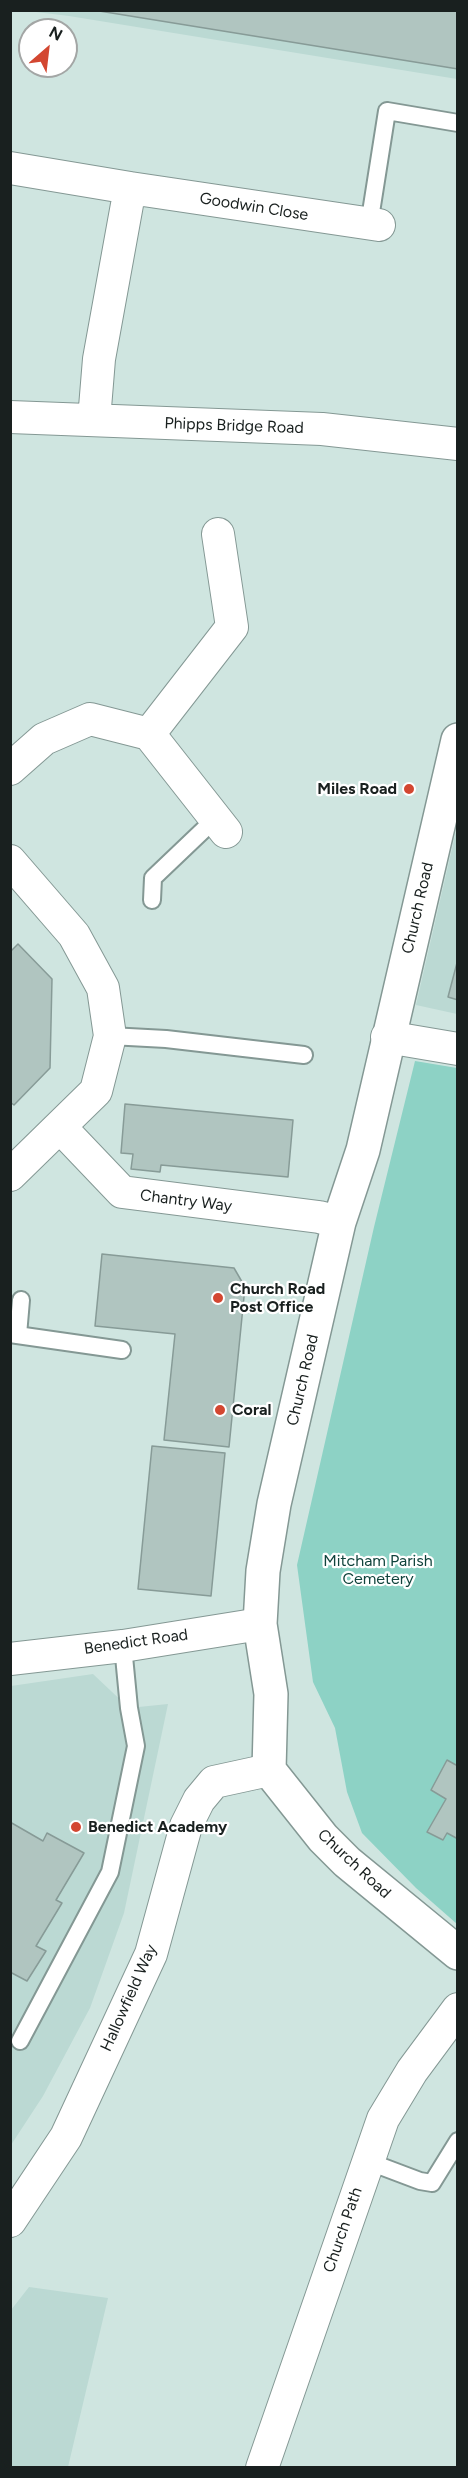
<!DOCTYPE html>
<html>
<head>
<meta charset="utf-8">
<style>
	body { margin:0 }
	#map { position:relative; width:468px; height:2478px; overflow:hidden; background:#cfe5e0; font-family:Figtree,sans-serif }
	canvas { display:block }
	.frame { position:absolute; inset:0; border:12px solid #19201f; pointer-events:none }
	.north { position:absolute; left:18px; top:18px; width:60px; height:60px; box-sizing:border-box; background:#fff; border:2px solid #a3a6a5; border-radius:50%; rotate:28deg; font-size:16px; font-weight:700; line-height:24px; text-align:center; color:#19201f }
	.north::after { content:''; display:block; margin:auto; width:21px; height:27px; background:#d34731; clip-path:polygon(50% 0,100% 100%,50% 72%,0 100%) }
</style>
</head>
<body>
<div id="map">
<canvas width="468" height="2478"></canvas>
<div class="frame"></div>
<div class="north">N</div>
</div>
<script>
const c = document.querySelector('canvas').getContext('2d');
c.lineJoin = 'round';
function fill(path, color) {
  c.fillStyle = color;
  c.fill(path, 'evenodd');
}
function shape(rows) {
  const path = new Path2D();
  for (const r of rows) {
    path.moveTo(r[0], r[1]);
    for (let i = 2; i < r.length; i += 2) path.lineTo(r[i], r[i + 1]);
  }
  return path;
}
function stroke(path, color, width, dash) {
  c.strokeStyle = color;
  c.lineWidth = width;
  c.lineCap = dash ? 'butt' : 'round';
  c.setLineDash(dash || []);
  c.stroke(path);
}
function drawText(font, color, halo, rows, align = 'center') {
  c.font = font + ' Figtree,sans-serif';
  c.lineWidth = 4.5;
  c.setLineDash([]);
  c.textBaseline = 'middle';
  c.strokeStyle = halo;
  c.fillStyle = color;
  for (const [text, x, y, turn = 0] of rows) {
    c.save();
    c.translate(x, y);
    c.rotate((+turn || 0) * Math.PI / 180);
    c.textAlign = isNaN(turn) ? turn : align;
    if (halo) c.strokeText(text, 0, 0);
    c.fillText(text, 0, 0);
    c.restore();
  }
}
const built = shape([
	[28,11,457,11,457,79,69,16],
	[457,827,457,1014,416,1005],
	[93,1674,129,1708,168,1704,124,1913,90,2008,43,2096,11,2145,11,1686],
	[29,2287,108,2298,68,2467,11,2467,11,2310]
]);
const green = shape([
	[415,1061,457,1068,457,1924,416,1888,362,1833,347,1792,335,1728,313,1682,297,1565,374,1227]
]);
const building = shape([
	[93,10,458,10,458,69,93,10],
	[18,944,52,979,50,1068,14,1105,10,1102,10,952,18,944],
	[458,959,458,1000,448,997,458,959],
	[125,1104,293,1120,288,1177,161,1165,160,1172,131,1169,133,1154,121,1153,125,1104],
	[102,1254,234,1268,245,1287,229,1447,164,1440,175,1334,95,1326,102,1254],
	[152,1446,225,1453,211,1596,138,1589,152,1446],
	[447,1760,456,1765,458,1763,458,1839,447,1833,443,1840,427,1832,446,1799,431,1790,447,1760],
	[10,1822,43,1841,47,1833,84,1853,56,1900,62,1903,36,1946,46,1951,27,1981,10,1972,10,1822]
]);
const lane = shape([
	[369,225,387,111,458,123],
	[152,900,153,878,216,818],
	[110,1036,166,1039,304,1055],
	[10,1334,122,1350],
	[18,1335,21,1300],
	[20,2041,110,1872,136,1746,129,1708,123,1646],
	[367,2161,420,2181,432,2183,458,2141]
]);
const street = shape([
	[10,168,130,188],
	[10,417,322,429,458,444],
	[94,420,99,359,130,188,379,225],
	[218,534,232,627,149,734,226,832],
	[10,769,44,739,90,719,149,734],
	[10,861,74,935,103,988,110,1036,96,1091,10,1175],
	[387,1037,458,1049],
	[60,1127,122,1192,319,1217,339,1222],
	[10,1659,123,1646,260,1624],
	[10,2221,66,2137,151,1954,186,1826,199,1800,214,1782,269,1770],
	[262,2468,383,2119,412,2071,458,2009]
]);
const secondary = shape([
	[458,740,363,1150,339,1222,274,1504,263,1571,260,1624,271,1694,269,1770,323,1838,347,1862,458,1953]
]);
const markers = [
	[409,789,6,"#d34731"],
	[218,1298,6,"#d34731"],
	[220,1410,6,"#d34731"],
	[76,1827,6,"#d34731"]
];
const streetNames = [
	["Goodwin Close",254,207,9],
	["Phipps Bridge Road",234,426,2],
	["Church Road",418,908,-77],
	["Chantry Way",186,1201,7],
	["Church Road",303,1380,-77],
	["Benedict Road",136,1642,-8],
	["Church Road",354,1864,43],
	["Hallowfield Way",129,1998,-66],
	["Church Path",343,2230,-71]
];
const poiNames = [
	["Miles Road",397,789,"right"],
	["Church Road",230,1289],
	["Post Office",230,1307],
	["Coral",232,1410],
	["Benedict Academy",88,1827]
];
const parkNames = [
	["Mitcham Parish",378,1561],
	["Cemetery",378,1579]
];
fill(built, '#bbd9d3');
fill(green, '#8dd2c5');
fill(building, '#b0c5c0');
stroke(building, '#879b97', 1.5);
stroke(lane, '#849894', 20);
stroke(street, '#849894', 34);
stroke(secondary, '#849894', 36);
stroke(lane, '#fff', 16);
stroke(street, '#fff', 32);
stroke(secondary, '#fff', 33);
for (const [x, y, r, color] of markers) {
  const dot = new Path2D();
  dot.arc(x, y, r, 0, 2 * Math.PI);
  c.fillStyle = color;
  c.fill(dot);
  stroke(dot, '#fff', 2);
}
drawText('16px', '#19201f', '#fff', streetNames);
drawText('bold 16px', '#19201f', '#fff', poiNames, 'left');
drawText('16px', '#10433c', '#fff', parkNames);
</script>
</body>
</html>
